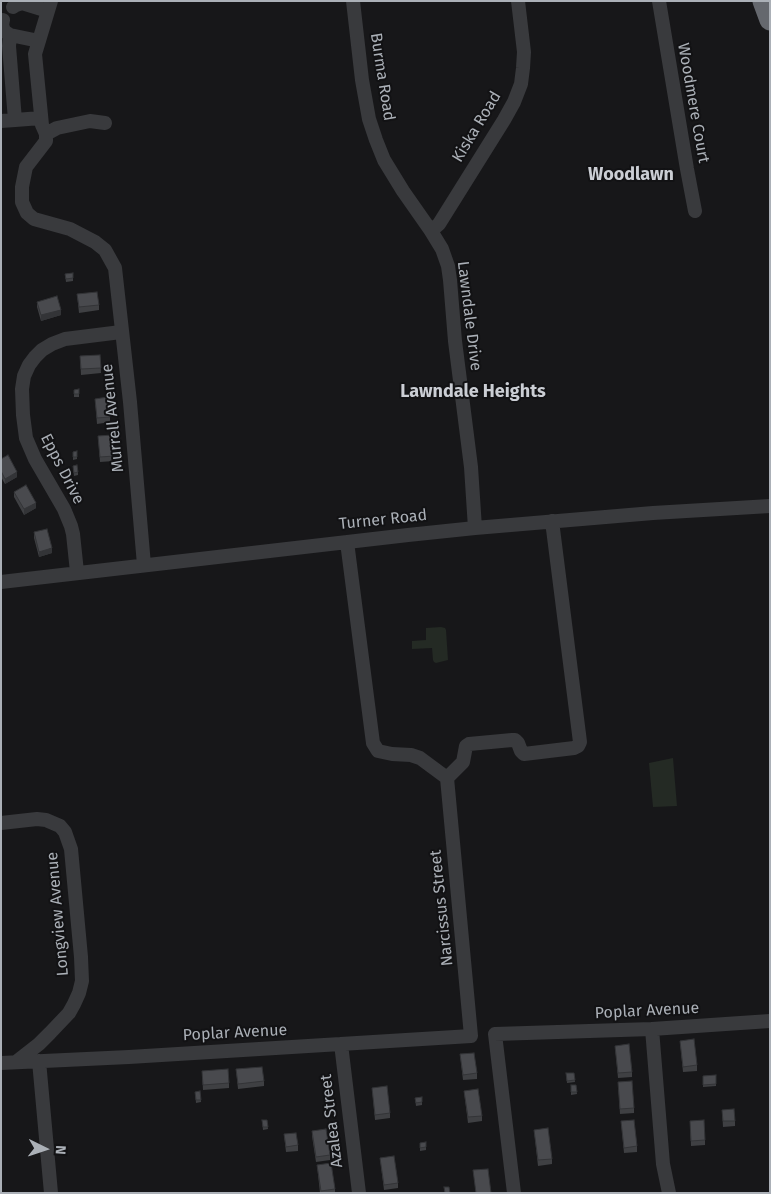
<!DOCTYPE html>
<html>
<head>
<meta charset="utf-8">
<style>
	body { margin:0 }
	#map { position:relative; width:771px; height:1194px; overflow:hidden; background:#171719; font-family:"Fira Sans",sans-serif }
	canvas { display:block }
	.frame { position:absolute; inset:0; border:2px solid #abb0b7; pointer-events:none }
	.north { position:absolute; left:20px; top:1124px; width:50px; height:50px; -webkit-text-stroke:4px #121214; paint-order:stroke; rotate:94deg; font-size:14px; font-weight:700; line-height:20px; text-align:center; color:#abb0b7 }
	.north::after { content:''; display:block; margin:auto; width:18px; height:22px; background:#abb0b7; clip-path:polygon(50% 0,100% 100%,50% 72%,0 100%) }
</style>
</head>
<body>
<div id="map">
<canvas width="771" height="1194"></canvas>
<div class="frame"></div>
<div class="north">N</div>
</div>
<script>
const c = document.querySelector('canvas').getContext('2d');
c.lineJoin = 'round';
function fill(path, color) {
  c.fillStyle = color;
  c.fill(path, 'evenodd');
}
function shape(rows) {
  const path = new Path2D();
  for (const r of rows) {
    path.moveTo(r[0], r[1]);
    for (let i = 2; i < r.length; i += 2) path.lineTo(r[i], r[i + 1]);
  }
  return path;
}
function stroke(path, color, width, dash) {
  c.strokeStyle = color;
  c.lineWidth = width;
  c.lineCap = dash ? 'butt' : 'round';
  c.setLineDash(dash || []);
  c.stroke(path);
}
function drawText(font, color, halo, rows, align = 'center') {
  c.font = font + ' "Fira Sans",sans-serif';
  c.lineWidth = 4;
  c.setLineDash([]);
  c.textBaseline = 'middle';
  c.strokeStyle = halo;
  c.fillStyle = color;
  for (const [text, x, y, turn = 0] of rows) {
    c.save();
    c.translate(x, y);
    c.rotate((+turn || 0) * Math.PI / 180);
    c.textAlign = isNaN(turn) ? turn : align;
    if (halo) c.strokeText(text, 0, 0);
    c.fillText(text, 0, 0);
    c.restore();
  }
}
const green = shape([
	[441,627,445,628,446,630,448,660,436,663,434,662,433,660,432,648,412,649,412,641,426,640,426,628],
	[673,758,677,806,653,807,649,763]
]);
const minor = shape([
	[51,1,35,54,42,125,46,134,46,141,26,167,22,187,22,202,27,213,34,219,70,229,95,242,105,250,115,268,130,402,144,565],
	[353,1,362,80,369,119,376,140,384,160,403,191,431,231,442,249,448,266,450,280,455,341,471,467,475,528],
	[659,1,687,169,695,211],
	[13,7,16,5,22,3,48,11],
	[3,20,2,25,4,31,10,35,39,41],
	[10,35,9,46,15,120,41,118],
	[1,121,15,120],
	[46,134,57,128,90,121,105,123],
	[431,231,439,224,504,120,514,102,521,84,523,68,524,52,518,1],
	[347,542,373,743,378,751,392,754,411,755,420,758,447,778],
	[77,572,73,534,71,526,64,509,35,459,26,438,23,415,22,389,24,376,29,365,35,357,42,350,52,344,65,339,121,332],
	[1,582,408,535,475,528,653,513,770,506],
	[447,778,463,762,466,746,469,744,512,740,515,740,518,743,521,751,524,754,574,748,578,746,580,742,552,521],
	[1,823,37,819,46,820,60,826,65,832,71,849,81,957,82,981,79,993,74,1004,69,1013,50,1033,39,1044,16,1062],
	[652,1029,663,1164,669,1193],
	[341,1044,359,1193],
	[39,1061,51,1193],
	[1,1063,129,1057,471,1036,447,778],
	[514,1193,495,1034,652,1029,770,1021]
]);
const highway = shape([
	[763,1,770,20]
]);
const wall = shape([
	[73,273,73,281,66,282,65,274],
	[77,294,99,305,99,310,79,313],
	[37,302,61,315,41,321,37,307],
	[100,355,101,373,81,375,80,356],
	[79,389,79,397,74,397,74,390],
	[95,399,110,417,110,422,97,424],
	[98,436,114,456,114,461,100,462],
	[77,451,77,459,73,460,73,452],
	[1,459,17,477,5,484,1,477],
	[73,466,78,472,78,475,74,476],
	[14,492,36,508,24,515,14,497],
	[34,532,52,553,39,557,34,538],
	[680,1041,697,1065,697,1071,683,1072],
	[615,1046,632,1072,632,1077,618,1078],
	[460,1054,477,1073,477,1079,463,1080],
	[236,1069,264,1081,264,1086,238,1089],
	[202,1071,229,1083,229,1088,203,1090],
	[566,1073,574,1073,575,1082,567,1083],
	[716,1075,716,1086,703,1087,703,1076],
	[618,1082,634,1108,634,1113,620,1114],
	[571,1085,576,1085,577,1094,571,1095],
	[372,1088,390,1113,390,1118,375,1120],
	[464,1091,482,1116,482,1121,468,1123],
	[195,1092,201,1100,201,1102,196,1103],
	[422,1097,422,1105,416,1106,415,1098],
	[722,1110,735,1121,735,1126,723,1127],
	[262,1120,267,1120,268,1129,263,1130],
	[621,1121,637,1146,637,1152,624,1153],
	[690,1121,705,1140,705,1145,691,1146],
	[534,1130,552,1159,552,1164,538,1166],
	[312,1131,330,1155,330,1160,316,1162,312,1136],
	[284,1134,298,1145,298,1151,286,1152],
	[420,1143,426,1147,426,1150,420,1151],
	[380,1158,398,1183,398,1188,384,1190],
	[317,1165,335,1189,335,1193,320,1193]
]);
const shadedWall = shape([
	[61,310,61,315,41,321,41,315],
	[17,472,17,477,5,484,5,479],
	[36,503,36,508,24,515,24,509],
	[52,548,52,553,39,557,39,552]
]);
const building = shape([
	[73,273,73,278,66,279,65,274,73,273],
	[97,292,99,305,79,307,77,294,97,292],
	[57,296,61,310,41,315,37,302,57,296],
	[100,355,101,368,81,369,80,356,100,355],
	[79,389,79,394,74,394,74,390,79,389],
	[108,397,110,417,97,418,95,399,108,397],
	[112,435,114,456,100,457,98,436,112,435],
	[77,451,77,457,73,457,73,452,77,451],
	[8,455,17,472,5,479,1,471,1,459,8,455],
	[77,465,78,472,74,473,73,466,77,465],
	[26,485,36,503,24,509,14,492,26,485],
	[47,529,52,548,39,552,34,532,47,529],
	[694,1039,697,1065,683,1067,680,1041,694,1039],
	[629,1044,632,1072,618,1073,615,1046,629,1044],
	[474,1053,477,1073,463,1075,460,1054,474,1053],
	[262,1067,264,1081,238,1084,236,1069,262,1067],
	[228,1069,229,1083,203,1085,202,1071,228,1069],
	[566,1073,574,1073,575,1080,567,1081,566,1073],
	[716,1075,716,1084,703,1085,703,1076,716,1075],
	[632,1081,634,1108,620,1109,618,1082,632,1081],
	[571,1085,576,1085,577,1092,571,1092,571,1085],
	[387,1086,390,1113,375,1115,372,1088,387,1086],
	[478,1089,482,1116,468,1117,464,1091,478,1089],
	[200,1091,201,1100,196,1100,195,1092,200,1091],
	[422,1097,422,1102,416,1103,415,1098,422,1097],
	[734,1109,735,1121,723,1121,722,1110,734,1109],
	[262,1120,267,1120,268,1127,263,1127,262,1120],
	[634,1120,637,1146,624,1148,621,1121,634,1120],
	[704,1120,705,1140,691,1141,690,1121,704,1120],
	[548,1128,552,1159,538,1160,534,1130,548,1128],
	[326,1129,330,1155,316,1157,312,1131,326,1129],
	[296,1133,298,1145,286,1147,284,1134,296,1133],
	[426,1142,426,1147,420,1148,420,1143,426,1142],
	[394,1156,398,1183,384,1185,380,1158,394,1156],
	[331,1163,335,1189,321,1191,317,1165,331,1163],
	[488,1169,491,1193,476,1193,473,1170,488,1169],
	[444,1187,449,1187,450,1193,445,1193,444,1187]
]);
const streetNames = [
	["Burma Road",382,77,81],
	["Woodmere Court",693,103,80],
	["Kiska Road",477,127,-59],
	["Lawndale Drive",469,316,83],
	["Murrell Avenue",113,418,-96],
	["Epps Drive",62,469,63],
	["Turner Road",383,520,-6],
	["Narcissus Street",442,908,-96],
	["Longview Avenue",58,914,-95],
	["Poplar Avenue",647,1011,-3],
	["Poplar Avenue",235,1033,-3],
	["Azalea Street",332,1121,-97]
];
const neighbourhoodNames = [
	["Woodlawn",631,175],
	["Lawndale Heights",473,392]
];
fill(green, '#242a24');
stroke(minor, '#393a3d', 14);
stroke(highway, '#65686e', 21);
fill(wall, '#3f4043');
fill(shadedWall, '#333437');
fill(building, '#494a4e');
stroke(building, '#333437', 1);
drawText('16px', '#abb0b7', '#121214', streetNames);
drawText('bold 18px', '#cbced4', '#121214', neighbourhoodNames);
</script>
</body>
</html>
